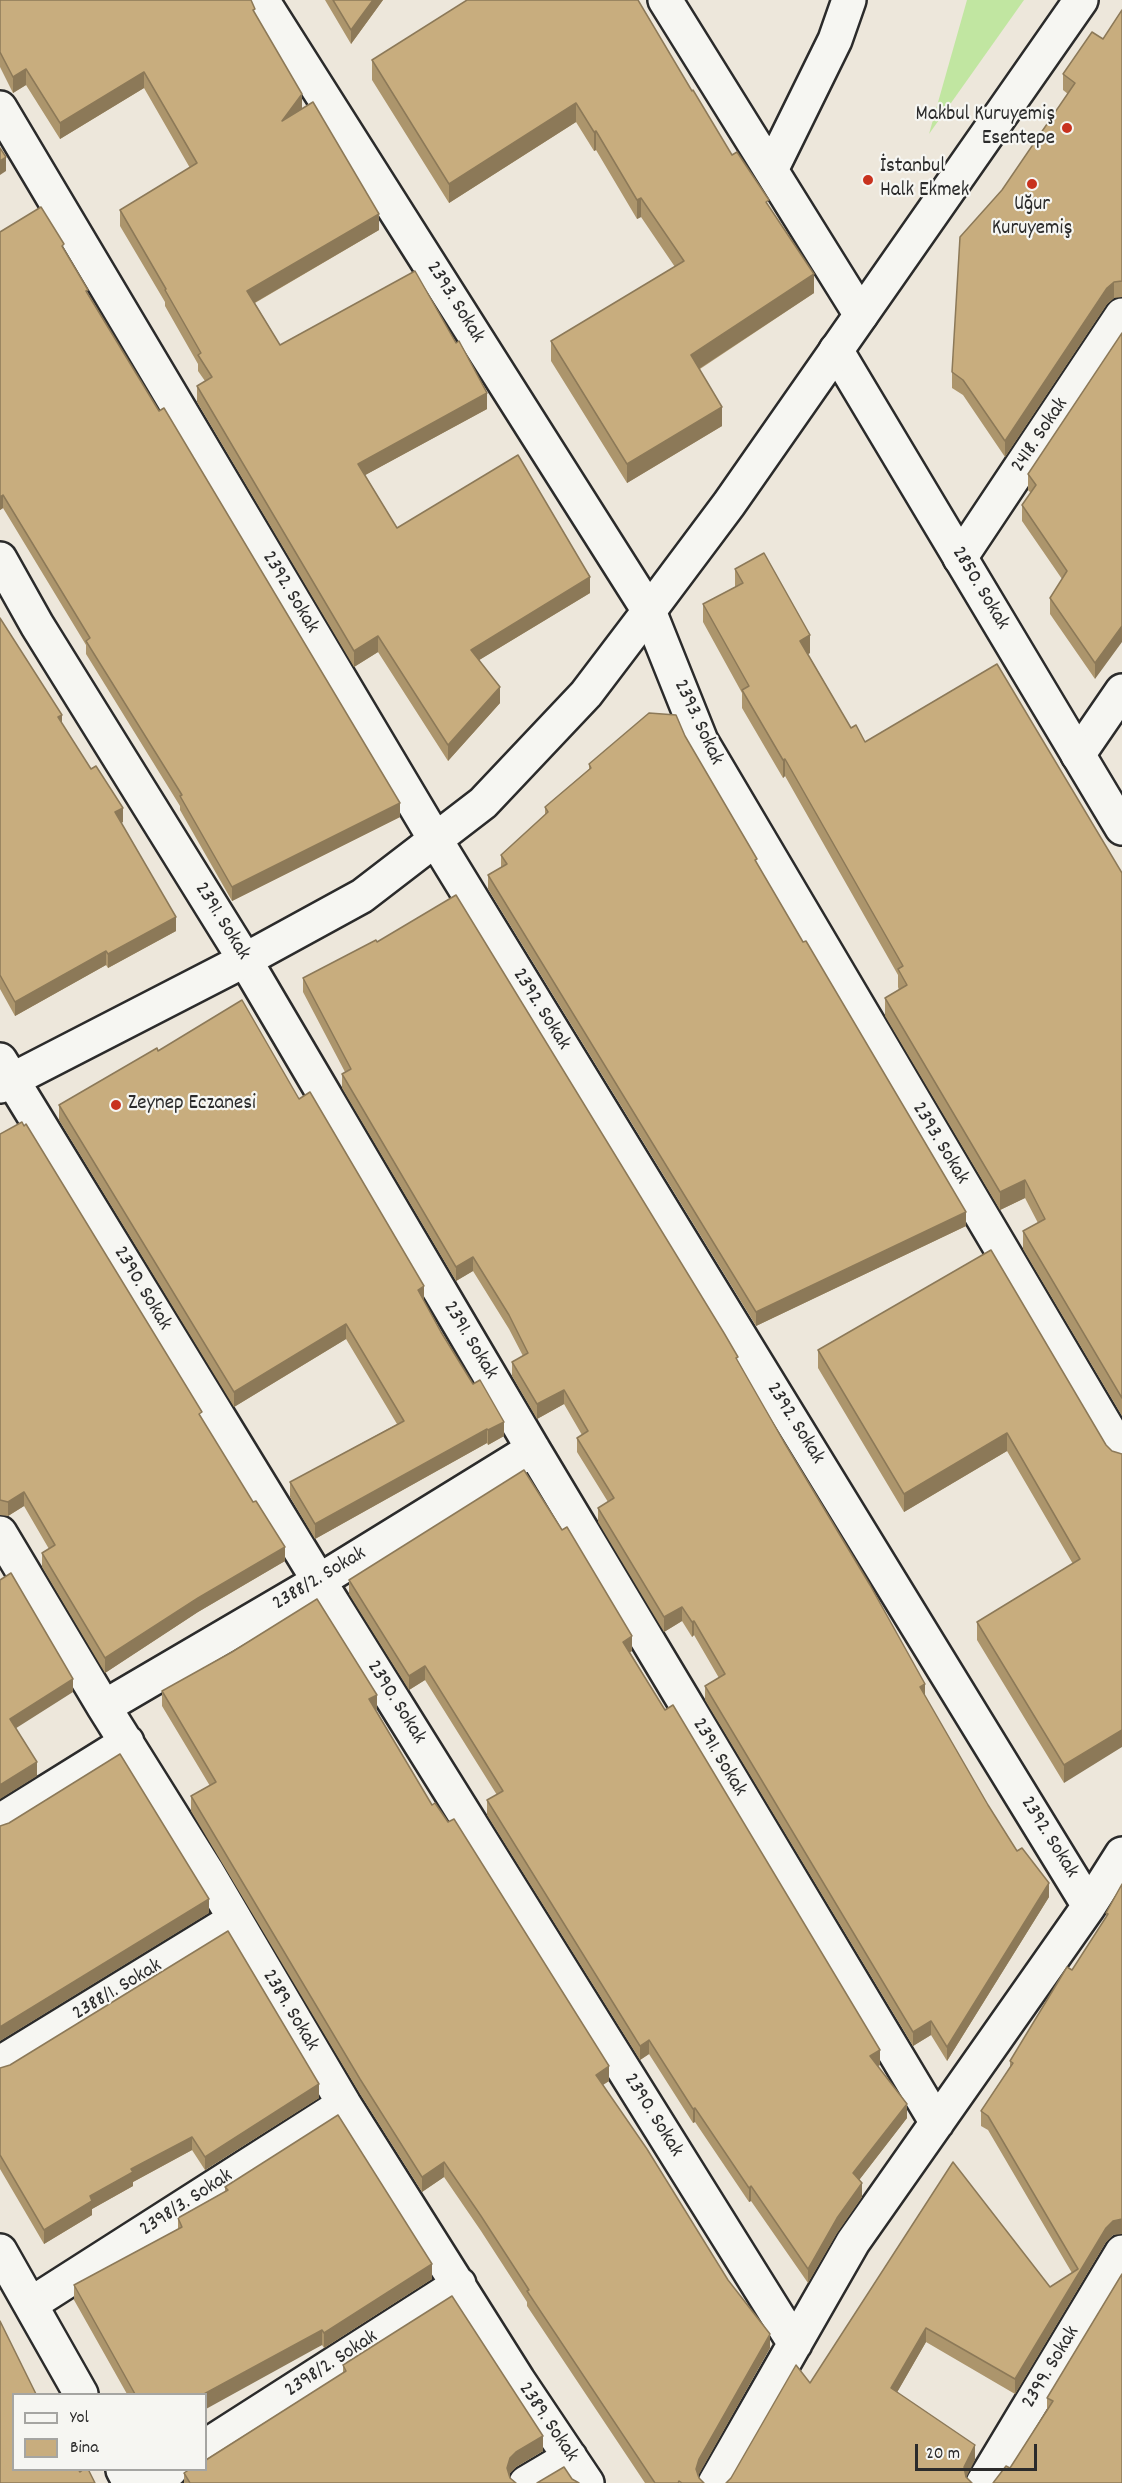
<!DOCTYPE html>
<html>
<head>
<meta charset="utf-8">
<style>
	body { margin:0 }
	#map { position:relative; width:1122px; height:2483px; overflow:hidden; background:#ede7db; font-family:Dekko,sans-serif }
	canvas { display:block }
	.legend { position:absolute; left:12px; top:2393px; width:195px; height:78px; box-sizing:border-box; background:#f6f6f2; border:2px solid #a5a5a2; margin:0; padding:8px 10px; list-style:none; font-size:18px; color:#2b2b2b }
	.legend li { display:flex; align-items:center; gap:12px; height:30px }
	.legend b { width:30px; border:2px solid #a5a5a2 }
	.scale { position:absolute; left:915px; top:2444px; width:122px; height:27px; box-sizing:border-box; border:3px solid #2b2b2b; border-top:0; padding-left:8px; font-size:18px; line-height:21px; white-space:nowrap; color:#2b2b2b; -webkit-text-stroke:4px #f6f6f2; paint-order:stroke }
</style>
</head>
<body>
<div id="map">
<canvas width="1122" height="2483"></canvas>
<ul class="legend">
<li><b style="height:8px;background:#f6f6f2"></b>Yol</li>
<li><b style="height:16px;background:#c8ad7e"></b>Bina</li>
</ul>
<div class="scale">20 m</div>
</div>
<script>
const c = document.querySelector('canvas').getContext('2d');
c.lineJoin = 'round';
function fill(path, color) {
  c.fillStyle = color;
  c.fill(path, 'evenodd');
}
function shape(rows) {
  const path = new Path2D();
  for (const r of rows) {
    path.moveTo(r[0], r[1]);
    for (let i = 2; i < r.length; i += 2) path.lineTo(r[i], r[i + 1]);
  }
  return path;
}
function stroke(path, color, width, dash) {
  c.strokeStyle = color;
  c.lineWidth = width;
  c.lineCap = dash ? 'butt' : 'round';
  c.setLineDash(dash || []);
  c.stroke(path);
}
function drawText(font, color, halo, rows, align = 'center') {
  c.font = font + ' Dekko,sans-serif';
  c.lineWidth = 4.5;
  c.setLineDash([]);
  c.textBaseline = 'middle';
  c.strokeStyle = halo;
  c.fillStyle = color;
  for (const [text, x, y, turn = 0] of rows) {
    c.save();
    c.translate(x, y);
    c.rotate((+turn || 0) * Math.PI / 180);
    c.textAlign = isNaN(turn) ? turn : align;
    if (halo) c.strokeText(text, 0, 0);
    c.fillText(text, 0, 0);
    c.restore();
  }
}
const green = shape([
	[967,0,1024,0,929,134]
]);
const minor = shape([
	[262,0,649,611,701,741,1122,1453],
	[665,0,861,315],
	[0,108,435,839,1089,1906],
	[771,170,835,40,849,0],
	[960,558,1122,315],
	[0,559,37,625,245,960,533,1449,937,2123],
	[1078,755,1122,691],
	[0,1060,319,1581,795,2344],
	[0,1533,104,1707,206,1870,344,2104,518,2380,587,2483],
	[104,1707,319,1581,533,1449],
	[0,1821,127,1742],
	[0,2063,235,1919],
	[31,2304,344,2104],
	[206,2446,459,2284],
	[149,2483,170,2470],
	[526,2483,570,2457],
	[715,2483,853,2242,1089,1906,1122,1854],
	[983,2483,1122,2252]
]);
const tertiary = shape([
	[836,350,1122,828]
]);
const secondary = shape([
	[0,1086,245,960,362,896,483,803,586,694,649,611,729,504,1081,0],
	[0,2251,81,2394],
	[123,2470,130,2483]
]);
const wall = shape([
	[0,0,255,14,302,109,379,230,255,303,280,345,487,409,365,475,397,528,590,593,479,660,500,703,448,761,378,652,354,667,197,402,197,386,205,381,198,371,198,364,165,306,165,302,120,226,120,210,190,168,144,88,60,139,26,85,13,93,0,67],
	[325,0,383,0,351,44],
	[639,0,639,2,692,91,732,155,769,206,814,293,700,369,722,426,627,483,551,361,551,341,675,267,641,217,637,219,596,150,594,151,576,122,449,203,372,80,372,60],
	[1122,10,1122,297,1114,298,1107,304,1005,457,963,395,952,388,952,372,1002,190,1068,94,1063,90,1063,74,1103,39],
	[0,232,64,250,88,295,400,817,232,901,180,810,180,806,86,654,86,645,3,508,0,510],
	[1122,333,1095,679,1050,614,1050,598,1062,579,1022,521,1022,505,1031,493,1028,490,1028,474],
	[735,569,810,653,808,654,851,728,865,742,1122,873,1122,1416,1023,1249,1023,1231,1038,1223,1025,1198,1000,1210,885,1016,885,998,899,990,898,987,898,975,785,776,783,778,742,708,742,693,703,622,703,604,735,587],
	[0,618,62,724,123,822,121,823,176,931,108,968,106,965,15,1016,0,989],
	[685,736,757,863,966,1226,756,1326,488,889,488,875,501,867,501,855,545,815,545,807,589,769,589,764],
	[303,978,738,1361,925,1696,988,1805,1017,1851,1049,1897,947,2061,931,2035,913,2046,705,1700,705,1686,719,1678,694,1635,692,1637,682,1621,664,1632,598,1522,598,1508,608,1502,577,1452,577,1438,582,1435,564,1404,537,1419,512,1376,512,1362,523,1356,509,1329,473,1271,456,1281,342,1088,342,1074,345,1072,303,992],
	[158,1051,299,1099,424,1301,441,1332,504,1436,488,1445,487,1443,315,1539,290,1497,290,1482,397,1424,346,1339,234,1407,59,1120,59,1105],
	[0,1134,202,1419,285,1561,198,1612,105,1673,42,1567,42,1553,49,1549,24,1506,8,1516,0,1515],
	[818,1350,1106,1445,1064,1783,977,1640,977,1622,1073,1564,1007,1451,904,1512,818,1368],
	[349,1580,632,1651,630,1652,880,2065,878,2066,907,2118,859,2180,862,2197,837,2233,808,2283,751,2201,749,2202,695,2122,693,2123,649,2054,640,2060,487,1815,487,1800,497,1795,425,1680,409,1690,349,1594],
	[162,1691,377,1709,376,1710,432,1805,609,2081,603,2085,770,2348,699,2474,699,2478,704,2483,645,2483,527,2306,527,2302,481,2231,444,2177,422,2192,360,2094,191,1811,191,1796,210,1786,162,1706],
	[1122,1884,1113,2235,1106,2242,1015,2394,926,2342,897,2392,975,2460,731,2478,810,2383,953,2162,1050,2287,1072,2273,988,2130,981,2126,981,2111,1010,2067,1010,2061,1072,1970,1106,1917,1106,1913],
	[0,2068,319,2098,205,2170,192,2150,133,2182,133,2186,92,2209,92,2215,44,2244,0,2169],
	[225,2187,432,2279,324,2348,322,2345,206,2394,127,2394,74,2300,74,2285,178,2229,178,2218,225,2192],
	[1122,2274,1122,2483,1010,2468,1047,2409,1047,2398],
	[343,2365,543,2451,516,2467,510,2473,510,2478,516,2483,184,2483,184,2473,343,2373]
]);
const shadedWall = shape([
	[373,0,383,0,351,44,351,30],
	[26,69,26,85,13,93,13,77],
	[144,72,144,88,60,139,60,123],
	[302,94,302,110,282,121],
	[576,103,576,122,449,203,449,184],
	[596,131,596,150,594,151,594,132],
	[6,157,6,171,0,175,0,161],
	[641,198,641,217,637,219,637,200],
	[379,214,379,230,247,307,247,291],
	[814,274,814,293,691,374,691,355],
	[1114,282,1114,298,1107,304,1005,457,1005,441,1107,288],
	[487,393,487,409,358,479,358,464],
	[722,407,722,426,627,483,627,464],
	[3,495,3,508,0,510,0,497],
	[590,577,590,593,471,665,471,650],
	[1122,626,1122,642,1095,679,1095,663],
	[810,635,810,653,800,658,800,641],
	[378,636,378,652,354,667,354,651],
	[500,687,500,703,448,761,448,745],
	[62,715,62,729,58,717],
	[785,759,785,776,783,778,783,760],
	[400,803,400,817,232,901,232,887],
	[123,808,123,822,115,826,115,812],
	[176,917,176,931,108,968,108,954],
	[106,951,106,965,15,1016,15,1002],
	[1025,1180,1025,1198,1000,1210,1000,1192],
	[966,1212,966,1226,756,1326,756,1312],
	[473,1257,473,1271,456,1281,456,1267],
	[424,1286,424,1301,418,1290],
	[346,1324,346,1339,234,1407,234,1392],
	[564,1390,564,1404,537,1419,537,1404],
	[504,1422,504,1436,488,1445,488,1430],
	[487,1429,487,1443,315,1539,315,1524],
	[1007,1433,1007,1451,904,1512,904,1494],
	[24,1492,24,1506,8,1516,8,1502],
	[285,1547,285,1561,198,1612,105,1673,105,1658,198,1598],
	[682,1607,682,1621,664,1632,664,1617],
	[694,1621,694,1635,692,1637,692,1622],
	[632,1636,632,1651,623,1656,623,1642],
	[425,1666,425,1680,409,1690,409,1676],
	[73,1679,73,1692,10,1732,10,1719],
	[925,1684,925,1699,920,1687],
	[377,1695,377,1709,369,1714,369,1699],
	[1122,1730,1122,1747,1064,1783,1064,1765],
	[37,1762,37,1776,0,1799,0,1785],
	[1049,1883,1049,1897,947,2061,947,2047],
	[209,1899,209,1913,0,2041,0,2027],
	[931,2021,931,2035,913,2046,913,2032],
	[649,2040,649,2054,640,2060,640,2046],
	[880,2050,880,2065,870,2070,870,2056],
	[609,2066,609,2081,596,2089,596,2075],
	[319,2084,319,2098,205,2170,205,2157],
	[907,2104,907,2118,853,2188,853,2173],
	[695,2108,695,2122,693,2123,693,2109],
	[192,2137,192,2150,133,2182,133,2186,92,2209,92,2215,44,2244,44,2230,90,2196,131,2169],
	[444,2162,444,2177,422,2192,422,2177],
	[862,2183,862,2197,837,2233,808,2283,808,2269,837,2218],
	[751,2186,751,2201,749,2202,749,2188],
	[1122,2219,1122,2234,1113,2235,1106,2242,1015,2394,1015,2379,1106,2228,1113,2221],
	[432,2264,432,2279,324,2348,324,2333],
	[926,2328,926,2342,891,2403,891,2388],
	[322,2330,322,2345,206,2409,206,2394,204,2394],
	[770,2334,770,2348,699,2474,696,2483,696,2469,699,2459],
	[543,2436,543,2451,516,2467,510,2473,507,2483,507,2468,510,2458,516,2452],
	[975,2445,975,2460,964,2482,964,2467]
]);
const building = shape([
	[0,0,251,0,255,9,253,10,302,94,282,121,313,102,379,214,247,291,280,345,415,271,456,343,459,341,487,393,358,464,397,528,518,455,590,577,471,650,500,687,448,745,378,636,354,651,197,386,212,377,198,355,201,353,165,290,166,289,120,210,197,163,144,72,60,123,26,69,13,77,0,52,0,0],
	[333,0,373,0,351,30,333,0],
	[467,0,638,0,692,91,693,90,732,155,737,152,769,200,766,202,814,274,691,355,722,407,627,464,551,341,684,261,641,198,637,200,596,131,594,132,576,103,449,184,372,60,467,0],
	[1122,10,1122,281,1114,282,1107,288,1005,441,963,380,952,372,960,237,1002,190,1075,83,1063,74,1092,32,1103,39,1122,10],
	[0,148,6,157,0,161,0,148],
	[41,207,64,244,62,246,88,290,86,291,159,411,164,408,400,803,232,887,180,796,182,795,86,641,90,638,3,495,0,497,0,232,41,207],
	[1122,333,1122,626,1095,663,1050,598,1067,571,1022,505,1036,485,1028,474,1122,333],
	[764,553,810,635,800,641,851,728,856,725,865,742,997,664,1122,873,1122,1398,1023,1231,1045,1219,1025,1180,1000,1192,885,998,907,985,898,969,903,966,785,759,783,760,742,690,749,686,703,604,743,583,735,569,764,553],
	[0,618,62,715,58,717,91,769,96,766,123,808,115,812,176,917,108,954,106,951,15,1002,0,975,0,618],
	[649,713,676,715,685,736,757,859,755,860,803,942,806,941,966,1212,756,1312,488,875,507,864,501,855,548,812,545,807,591,768,589,764,649,713],
	[456,895,724,1333,738,1357,736,1358,784,1442,870,1585,925,1684,920,1687,988,1805,1017,1851,1022,1848,1049,1883,947,2047,931,2021,913,2032,705,1686,725,1674,694,1621,692,1622,682,1607,664,1617,598,1508,614,1498,577,1438,588,1431,564,1390,537,1404,512,1362,528,1353,509,1315,473,1257,456,1267,342,1074,351,1069,303,978,376,940,377,942,456,895],
	[242,1000,299,1099,310,1092,424,1286,418,1290,441,1332,473,1384,480,1380,504,1422,488,1430,487,1429,315,1524,290,1482,404,1421,346,1324,234,1392,59,1105,157,1048,158,1051,242,1000],
	[22,1122,24,1126,26,1124,202,1412,199,1414,253,1502,256,1501,285,1547,198,1598,105,1658,42,1553,55,1545,24,1492,8,1502,0,1500,0,1134,22,1122],
	[991,1250,1106,1445,1112,1451,1122,1454,1122,1730,1064,1765,977,1622,1080,1559,1007,1433,904,1494,818,1350,991,1250],
	[524,1470,562,1530,567,1527,632,1636,623,1642,665,1710,673,1705,880,2050,870,2056,907,2104,853,2173,862,2183,837,2218,808,2269,751,2186,749,2188,695,2108,693,2109,649,2040,640,2046,487,1800,503,1791,425,1666,409,1676,349,1580,524,1470],
	[11,1573,73,1679,10,1719,37,1762,0,1785,0,1580,11,1573],
	[317,1599,377,1695,369,1699,432,1805,435,1803,448,1822,454,1819,609,2066,596,2075,647,2149,728,2280,770,2334,699,2459,696,2469,699,2478,704,2483,682,2483,679,2481,678,2483,655,2483,527,2291,529,2290,481,2216,444,2162,422,2177,360,2079,191,1796,216,1782,162,1691,232,1652,317,1599],
	[120,1754,209,1899,0,2027,0,1826,9,1823,120,1754],
	[1122,1884,1122,2219,1113,2221,1106,2228,1015,2379,926,2328,891,2388,975,2445,964,2467,966,2477,972,2483,726,2483,731,2478,796,2365,810,2383,953,2162,1050,2287,1078,2269,988,2116,981,2111,1013,2063,1010,2061,1067,1967,1072,1970,1108,1914,1106,1913,1122,1884],
	[228,1931,319,2084,205,2157,192,2137,131,2169,133,2172,90,2196,92,2201,44,2230,0,2155,0,2068,10,2065,228,1931],
	[338,2115,432,2264,324,2333,322,2330,204,2394,135,2394,74,2285,182,2227,178,2218,228,2190,225,2187,338,2115],
	[1122,2274,1122,2483,993,2483,1006,2466,1010,2468,1053,2401,1047,2398,1122,2274],
	[452,2296,543,2436,516,2452,510,2458,507,2468,510,2478,516,2483,190,2483,184,2473,190,2469,206,2469,206,2460,346,2371,343,2365,452,2296],
	[0,2321,36,2394,14,2394,14,2469,78,2469,80,2472,84,2469,88,2469,95,2483,0,2483,0,2321],
	[564,2467,572,2479,579,2483,537,2483,564,2467]
]);
const markers = [
	[1067,128,6,"#c8321e"],
	[868,180,6,"#c8321e"],
	[1032,184,6,"#c8321e"],
	[116,1105,6,"#c8321e"]
];
const poiNames = [
	["Makbul Kuruyemiş",1055,116,"right"],
	["Esentepe",1055,140,"right"],
	["İstanbul",880,168],
	["Halk Ekmek",880,192],
	["Uğur",1032,206,"center"],
	["Kuruyemiş",1032,230,"center"],
	["Zeynep Eczanesi",128,1105]
];
const streetNames = [
	["2393. Sokak",454,303,58],
	["2418. Sokak",1041,436,-56],
	["2850. Sokak",979,589,59],
	["2392. Sokak",289,593,59],
	["2393. Sokak",697,723,65],
	["2391. Sokak",221,922,58],
	["2392. Sokak",540,1010,58],
	["2393. Sokak",939,1144,59],
	["2390. Sokak",141,1289,59],
	["2391. Sokak",469,1341,59],
	["2392. Sokak",794,1424,58],
	["2388/2. Sokak",320,1580,-31],
	["2390. Sokak",395,1703,58],
	["2391. Sokak",718,1758,59],
	["2392. Sokak",1048,1838,58],
	["2388/1. Sokak",118,1991,-31],
	["2389. Sokak",289,2011,59],
	["2390. Sokak",652,2116,58],
	["2398/3. Sokak",187,2204,-33],
	["2398/2. Sokak",332,2365,-33],
	["2399. Sokak",1052,2368,-59],
	["2389. Sokak",547,2423,56]
];
fill(green, '#c1e6a1');
stroke(minor, '#2b2b2b', 38);
stroke(tertiary, '#2b2b2b', 38);
stroke(secondary, '#2b2b2b', 38);
stroke(minor, '#f6f6f2', 33);
stroke(tertiary, '#f6f6f2', 33);
stroke(secondary, '#f6f6f2', 33);
fill(wall, '#ac956c');
fill(shadedWall, '#8c7958');
fill(building, '#c8ad7e');
stroke(building, '#8c7958', 1.5);
for (const [x, y, r, color] of markers) {
  const dot = new Path2D();
  dot.arc(x, y, r, 0, 2 * Math.PI);
  c.fillStyle = color;
  c.fill(dot);
  stroke(dot, '#f6f6f2', 2);
}
drawText('21px', '#2b2b2b', '#f6f6f2', poiNames, 'left');
drawText('21px', '#2b2b2b', '#f6f6f2', streetNames);
</script>
</body>
</html>
